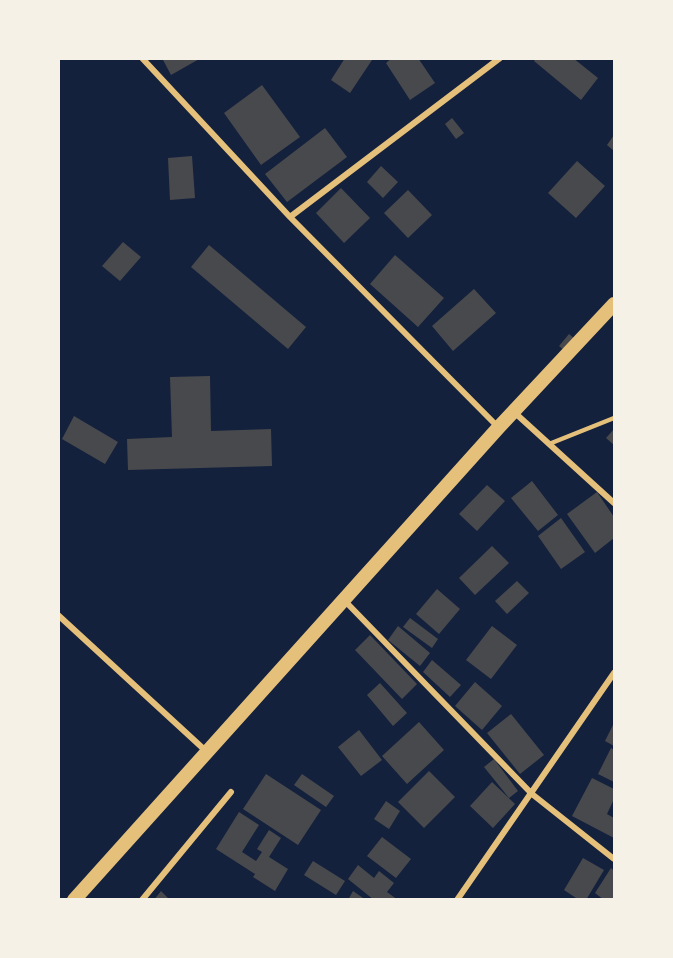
<!DOCTYPE html>
<html>
<head>
<meta charset="utf-8">
<style>
	body { margin:0 }
	#map { position:relative; width:673px; height:958px; overflow:hidden; background:#14213d; font-family:Barlow,sans-serif }
	canvas { display:block }
	.frame { position:absolute; inset:0; border:60px solid #f6f1e7; pointer-events:none }
</style>
</head>
<body>
<div id="map">
<canvas width="673" height="958"></canvas>
<div class="frame"></div>
</div>
<script>
const c = document.querySelector('canvas').getContext('2d');
c.lineJoin = 'round';
function fill(path, color) {
  c.fillStyle = color;
  c.fill(path, 'evenodd');
}
function shape(rows) {
  const path = new Path2D();
  for (const r of rows) {
    path.moveTo(r[0], r[1]);
    for (let i = 2; i < r.length; i += 2) path.lineTo(r[i], r[i + 1]);
  }
  return path;
}
function stroke(path, color, width, dash) {
  c.strokeStyle = color;
  c.lineWidth = width;
  c.lineCap = dash ? 'butt' : 'round';
  c.setLineDash(dash || []);
  c.stroke(path);
}
const building = shape([
	[162,58,201,58,171,75],
	[345,58,372,60,350,93,331,80],
	[392,58,418,58,435,83,410,100,386,63],
	[536,58,573,58,598,78,581,100,534,61],
	[262,85,300,137,261,165,224,113],
	[452,118,464,133,456,139,445,124],
	[325,128,347,157,287,202,265,174],
	[614,135,614,151,607,145],
	[192,156,195,198,170,200,168,158],
	[577,161,605,186,576,218,548,193],
	[381,166,398,182,383,198,367,182],
	[341,188,370,218,344,243,316,213],
	[408,190,432,215,408,238,384,213],
	[123,242,141,257,120,281,102,266],
	[209,245,306,327,288,349,191,267],
	[395,255,444,298,418,327,370,284],
	[474,289,496,313,453,351,432,326],
	[569,334,575,339,565,351,559,346],
	[210,376,211,431,271,429,272,466,128,470,127,439,172,437,170,377],
	[74,416,118,442,105,464,62,439],
	[614,429,614,445,606,438],
	[532,481,558,515,538,531,511,498],
	[487,485,505,501,477,531,459,514],
	[597,492,614,517,614,538,595,553,567,514],
	[561,518,585,552,561,569,538,536],
	[492,546,509,563,475,595,459,578],
	[517,581,529,593,507,614,495,601],
	[437,589,460,609,439,634,416,614],
	[410,618,438,639,432,648,403,627],
	[398,626,430,653,420,666,388,640],
	[492,626,517,645,491,679,466,660],
	[370,635,417,684,402,699,355,650],
	[432,660,461,685,450,697,423,672],
	[475,682,502,706,482,730,455,706],
	[380,683,407,713,393,726,367,695],
	[511,714,544,755,520,774,487,733],
	[419,722,444,750,407,784,382,756],
	[614,723,614,746,605,741],
	[359,730,382,760,361,776,338,747],
	[611,748,614,750,614,782,598,774],
	[494,759,518,791,509,798,484,767],
	[429,771,455,797,424,828,398,802],
	[266,774,321,810,298,845,243,809],
	[302,774,334,796,326,807,294,785],
	[592,778,614,789,614,799,607,814,614,818,614,838,572,816],
	[492,782,515,804,493,828,470,806],
	[386,801,400,811,389,829,374,819],
	[239,812,259,825,242,852,256,861,262,852,257,849,269,830,281,838,269,857,288,869,275,891,253,877,255,874,216,849],
	[382,837,411,859,396,878,367,856],
	[583,858,604,870,586,900,579,900,564,890],
	[313,861,345,881,336,895,304,875],
	[358,865,374,878,379,871,394,883,387,892,398,900,374,900,348,879],
	[611,868,614,871,614,900,604,900,595,893],
	[161,891,170,900,154,900],
	[353,891,366,900,348,900]
]);
const service = shape([
	[549,444,614,418]
]);
const minor = shape([
	[142,58,290,217,498,427],
	[290,217,500,58],
	[514,412,614,503],
	[344,600,532,794,614,859],
	[58,615,207,752],
	[142,900,231,792],
	[457,900,614,673]
]);
const trunk = shape([
	[74,900,499,427,614,304]
]);
fill(building, '#48494c');
stroke(service, '#e5c07b', 4.5);
stroke(minor, '#e5c07b', 6);
stroke(trunk, '#e5c07b', 14);
</script>
</body>
</html>
